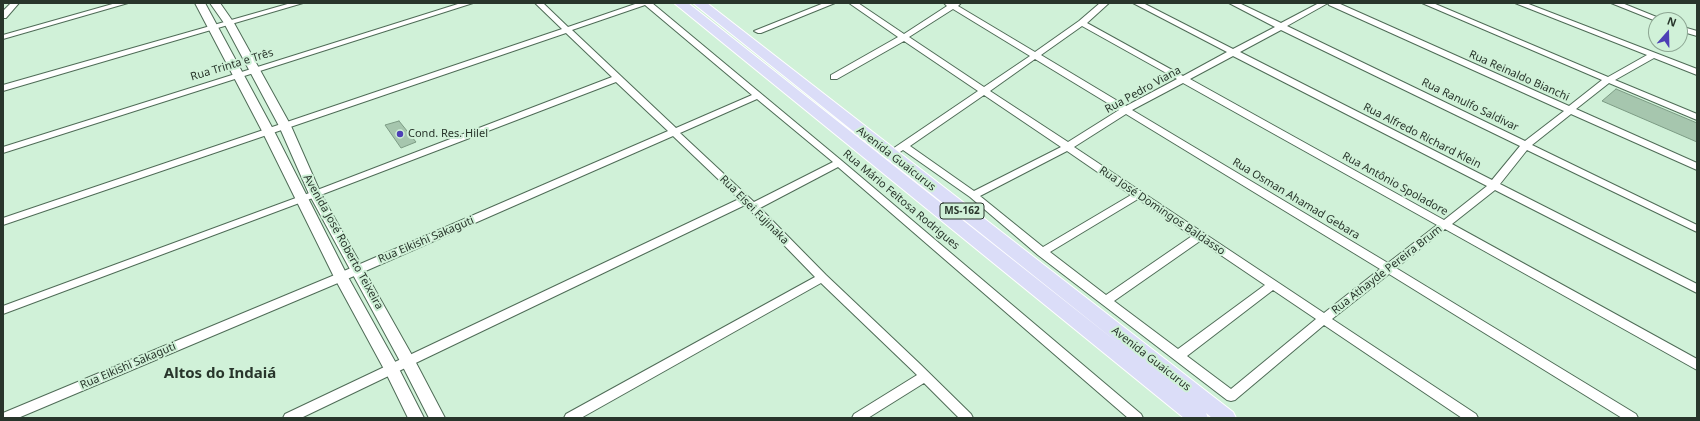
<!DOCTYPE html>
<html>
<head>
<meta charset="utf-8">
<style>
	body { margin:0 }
	#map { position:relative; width:1700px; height:421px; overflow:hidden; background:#d0f1d8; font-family:"Noto Sans",sans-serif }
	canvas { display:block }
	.frame { position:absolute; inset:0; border:4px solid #28352b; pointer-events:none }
	.north { position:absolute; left:1648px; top:12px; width:40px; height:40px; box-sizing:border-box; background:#d0f1d8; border:1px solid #8da693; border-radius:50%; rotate:20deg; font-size:11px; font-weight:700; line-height:16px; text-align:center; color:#28352b }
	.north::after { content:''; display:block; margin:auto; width:14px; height:18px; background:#4d3fb6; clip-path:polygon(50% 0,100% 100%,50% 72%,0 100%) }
</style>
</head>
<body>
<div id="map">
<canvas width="1700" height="421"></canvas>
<div class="frame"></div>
<div class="north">N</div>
</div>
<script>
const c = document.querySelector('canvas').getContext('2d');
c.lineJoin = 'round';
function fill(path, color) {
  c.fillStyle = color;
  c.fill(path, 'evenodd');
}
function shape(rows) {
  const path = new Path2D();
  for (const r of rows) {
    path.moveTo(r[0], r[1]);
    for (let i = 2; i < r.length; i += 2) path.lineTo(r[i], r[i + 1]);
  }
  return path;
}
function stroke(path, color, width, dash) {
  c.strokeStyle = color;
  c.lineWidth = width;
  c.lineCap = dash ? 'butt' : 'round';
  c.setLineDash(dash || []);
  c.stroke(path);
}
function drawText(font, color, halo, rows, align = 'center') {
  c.font = font + ' "Noto Sans",sans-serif';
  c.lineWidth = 4;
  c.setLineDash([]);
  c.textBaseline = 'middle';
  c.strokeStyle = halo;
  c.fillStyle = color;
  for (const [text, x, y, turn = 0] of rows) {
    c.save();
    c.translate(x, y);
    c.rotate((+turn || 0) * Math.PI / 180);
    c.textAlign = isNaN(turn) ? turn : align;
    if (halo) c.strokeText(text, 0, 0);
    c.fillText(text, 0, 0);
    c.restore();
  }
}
const building = shape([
	[1616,89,1697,123,1697,142,1602,101,1616,89],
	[399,121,416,142,401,148,385,125,399,121]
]);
const minor = shape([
	[11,3,19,3,6,18,3,18,3,11,11,3],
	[116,3,128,3,3,39,3,35,116,3],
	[291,3,303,3,3,91,3,85,291,3],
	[461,3,473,3,3,153,3,147,461,3],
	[535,3,543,3,568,27,638,3,652,3,842,161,1141,414,1143,418,1128,418,838,167,760,208,826,275,920,364,971,414,973,418,959,418,924,383,868,418,852,418,854,414,917,375,821,283,581,418,564,418,566,414,815,277,745,205,301,418,283,418,285,414,739,199,673,136,345,280,18,418,3,418,3,413,337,274,668,131,616,82,318,196,3,314,3,306,312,192,612,77,566,33,3,225,3,218,562,29,535,3],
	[645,5,752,95,676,128,572,30,645,5],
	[757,99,833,162,754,202,680,133,757,99],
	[824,3,835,3,761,33,758,33,754,31,824,3],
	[849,3,858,3,904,34,947,6,944,3,961,3,958,6,1035,52,1079,21,1100,3,1109,3,1087,23,1183,76,1227,52,1133,3,1143,3,1233,49,1275,27,1229,3,1239,3,1281,23,1319,3,1338,3,1569,106,1602,80,1422,3,1433,3,1608,77,1647,55,1515,3,1526,3,1697,69,1697,75,1654,58,1615,80,1697,114,1697,120,1609,83,1576,109,1697,163,1697,170,1571,114,1532,145,1697,225,1697,232,1527,150,1500,184,1697,284,1697,293,1495,190,1452,224,1697,359,1697,370,1445,229,1396,268,1636,414,1638,418,1622,418,1389,274,1332,319,1476,414,1478,418,1462,418,1324,325,1235,400,1231,401,1227,400,1038,255,970,197,903,150,894,156,888,156,886,154,888,152,978,91,904,41,837,79,831,79,831,75,898,37,849,3],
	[1328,3,1329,5,1564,111,1525,141,1287,26,1328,3],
	[953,9,1030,56,984,87,909,37,953,9],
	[1082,26,1177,79,1126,106,1041,55,1082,26],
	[1281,30,1520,146,1492,180,1240,52,1281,30],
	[1233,56,1487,186,1444,220,1190,79,1233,56],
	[1035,59,1119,110,1068,142,990,91,1035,59],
	[1183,83,1437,225,1388,263,1132,110,1183,83],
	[984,95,1061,147,974,191,910,146,984,95],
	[1126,114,1380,269,1324,313,1074,147,1126,114],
	[1067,151,1131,195,1043,247,980,196,1067,151],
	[1138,199,1192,236,1106,295,1050,252,1138,199],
	[1200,241,1265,285,1178,349,1114,301,1200,241],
	[1273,290,1316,319,1231,389,1187,356,1273,290],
	[1611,3,1622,3,1664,20,1656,21,1611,3],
	[1680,26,1697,31,1697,36,1680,31,1680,26]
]);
const tertiary = shape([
	[195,3,205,3,274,131,348,277,397,365,424,418,408,418,385,371,334,277,262,131,195,3],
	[210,3,220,3,234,23,291,126,321,194,413,357,445,418,429,418,401,363,309,194,279,126,224,23,210,3]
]);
const primary = shape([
	[674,3,688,3,1123,347,693,3,707,3,1233,412,1236,418,1212,418,1206,413,1208,418,1184,418,674,3]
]);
const markers = [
	[400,134,4,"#4d3fb6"]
];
const shields = [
	[962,211,44]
];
const shieldNames = [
	["MS-162",962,211]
];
const streetNames = [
	["Rua Trinta e Três",232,65,-17],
	["Rua Reinaldo Bianchi",1519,76,24],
	["Rua Pedro Viana",1143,90,-29],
	["Rua Ranulfo Saldivar",1470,105,26],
	["Rua Alfredo Richard Klein",1422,136,27],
	["Avenida Guaicurus",896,159,38],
	["Rua Antônio Spoladore",1395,184,29],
	["Rua Osman Ahamad Gebara",1296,199,31],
	["Rua Mário Feitosa Rodrigues",901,200,40],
	["Rua Eisei Fujinaka",754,210,45],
	["Rua José Domingos Baldasso",1162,211,34],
	["Rua Eikishi Sakaguti",426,240,-23],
	["Avenida José Roberto Teixeira",343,242,61],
	["Rua Athayde Pereira Brum",1387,270,-38],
	["Avenida Guaicurus",1151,359,38],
	["Rua Eikishi Sakaguti",128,366,-23]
];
const poiNames = [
	["Cond. Res. Hilel",408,134]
];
const districtNames = [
	["Altos do Indaiá",220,374]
];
fill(building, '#a6c6ae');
stroke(building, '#7c9b84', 1);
stroke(minor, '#4f6c57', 2);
stroke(tertiary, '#4f6c57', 2);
stroke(primary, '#fff', 2);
fill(minor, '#fff');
fill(tertiary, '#fff');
fill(primary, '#dbddf8');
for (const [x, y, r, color] of markers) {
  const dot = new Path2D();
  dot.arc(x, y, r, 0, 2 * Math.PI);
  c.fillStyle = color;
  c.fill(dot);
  stroke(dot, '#d0f1d8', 1.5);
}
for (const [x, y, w] of shields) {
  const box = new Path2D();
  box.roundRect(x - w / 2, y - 8, w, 16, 3);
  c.fillStyle = '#d0f1d8';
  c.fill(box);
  stroke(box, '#28352b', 1);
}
drawText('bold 10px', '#28352b', null, shieldNames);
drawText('11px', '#28352b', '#d0f1d8', streetNames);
drawText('11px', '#28352b', '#d0f1d8', poiNames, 'left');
drawText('bold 15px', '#28352b', '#d0f1d8', districtNames);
</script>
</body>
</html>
